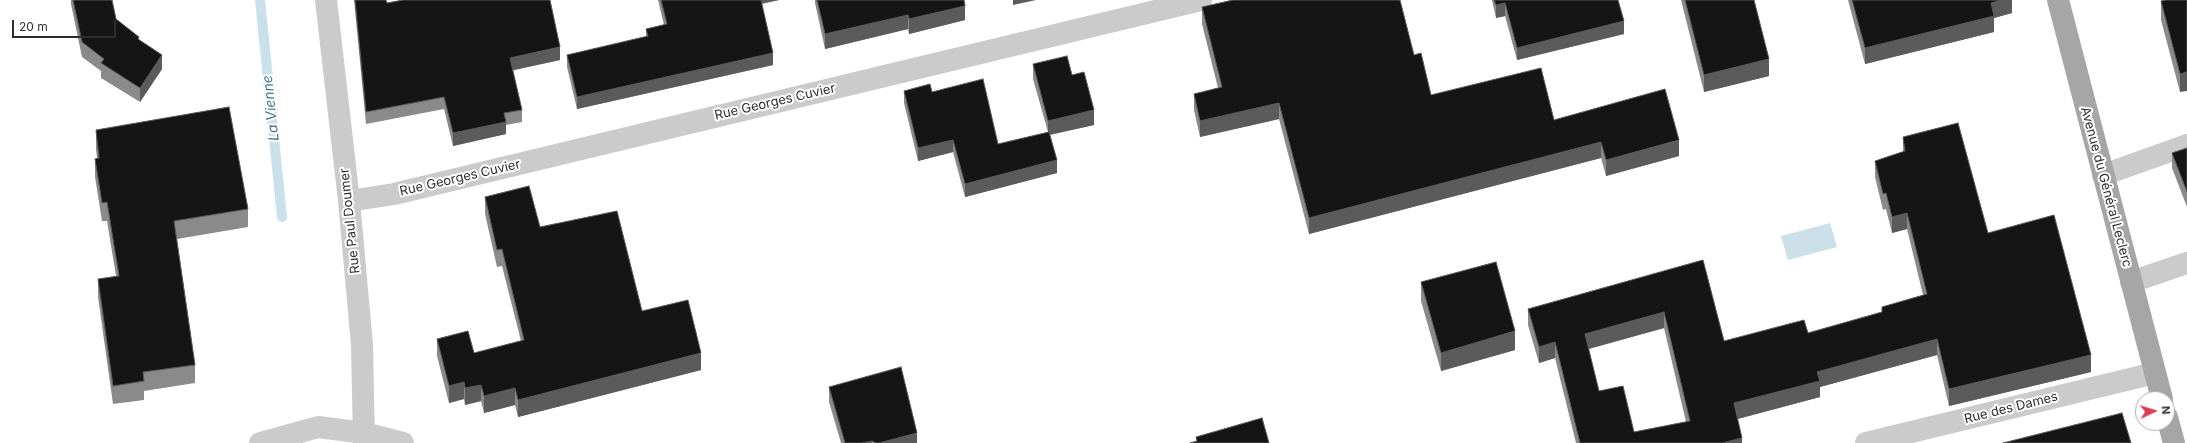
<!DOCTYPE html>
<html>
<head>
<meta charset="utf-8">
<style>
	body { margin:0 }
	#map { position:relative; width:2187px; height:443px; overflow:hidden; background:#fff; font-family:Inter,sans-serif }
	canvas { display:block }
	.north { position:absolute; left:2135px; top:391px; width:40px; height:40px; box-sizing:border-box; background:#fff; border:1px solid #ababab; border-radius:50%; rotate:86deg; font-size:11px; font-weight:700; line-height:16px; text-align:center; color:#2e2e2e }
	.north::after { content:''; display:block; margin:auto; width:14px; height:18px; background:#d83e56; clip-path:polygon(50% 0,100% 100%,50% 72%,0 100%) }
	.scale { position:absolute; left:12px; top:20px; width:104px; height:18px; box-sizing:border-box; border:2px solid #2e2e2e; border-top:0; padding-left:5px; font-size:12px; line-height:14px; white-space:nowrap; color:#2e2e2e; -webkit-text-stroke:3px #fff; paint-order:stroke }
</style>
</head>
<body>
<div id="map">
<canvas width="2187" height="443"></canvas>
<div class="north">N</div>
<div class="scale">20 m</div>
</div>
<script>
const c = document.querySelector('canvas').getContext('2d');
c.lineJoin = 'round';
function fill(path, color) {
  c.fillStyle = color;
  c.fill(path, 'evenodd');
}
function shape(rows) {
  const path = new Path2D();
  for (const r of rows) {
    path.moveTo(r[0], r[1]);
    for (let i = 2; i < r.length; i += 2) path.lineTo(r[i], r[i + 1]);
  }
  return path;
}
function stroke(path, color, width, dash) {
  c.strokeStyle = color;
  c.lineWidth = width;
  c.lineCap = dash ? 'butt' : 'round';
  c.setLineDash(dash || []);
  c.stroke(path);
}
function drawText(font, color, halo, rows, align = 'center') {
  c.font = font + ' Inter,sans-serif';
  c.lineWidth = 4;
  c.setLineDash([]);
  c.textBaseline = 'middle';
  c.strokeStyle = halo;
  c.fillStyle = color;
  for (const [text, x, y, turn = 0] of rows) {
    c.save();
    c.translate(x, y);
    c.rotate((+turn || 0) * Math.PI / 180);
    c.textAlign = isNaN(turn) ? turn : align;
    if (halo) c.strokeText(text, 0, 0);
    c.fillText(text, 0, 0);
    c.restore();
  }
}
const water = shape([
	[1830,223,1837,247,1788,260,1781,236]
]);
const stream = shape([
	[260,0,282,217]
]);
const minor = shape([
	[326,0,349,201,362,345,364,443],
	[2103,175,2187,145],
	[349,201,394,194,1201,0],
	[2131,282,2187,263],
	[260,443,318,427,364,433,403,443],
	[1866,443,2155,373]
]);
const major = shape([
	[2058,0,2162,399],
	[2167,417,2174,443]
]);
const wall = shape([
	[71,0,112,0,116,19,139,40,162,69,140,102,101,78,101,71,82,57,71,4],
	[354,0,386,0,387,3,560,60,512,70,522,110,522,122,506,125,506,134,453,146,444,109,366,124],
	[658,0,779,0,762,4,773,65,577,109,567,67,567,55,646,37,646,29,664,25],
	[815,0,964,0,965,20,909,34,908,29,825,49,815,3],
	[1492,0,1618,0,1624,34,1517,60,1505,16,1496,18],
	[1681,0,1754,0,1769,76,1704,92],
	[1848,0,2012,0,2012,13,1994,18,1994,32,1865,64],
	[2187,0,2180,92,2161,20,2161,1],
	[1202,7,1414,55,1431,95,1554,120,1679,156,1606,176,1601,158,1309,234,1279,119,1200,137,1194,110,1194,94,1218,88,1202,24],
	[1033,64,1072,75,1094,125,1050,135,1057,173,965,197,953,152,918,161,904,103,904,91,932,92,998,144,1048,132,1033,79],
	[96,130,248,209,248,227,177,239,195,365,195,383,144,391,144,400,113,404,98,297,98,279,116,276,107,221,102,221,95,177,95,159,97,158,96,149],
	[1903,137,1988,233,2091,372,1949,406,1937,355,1820,387,1820,397,1737,419,1742,443,1576,443,1555,358,1539,363,1528,325,1528,309,1703,260,1724,341,1808,333,1882,312,1882,307,1923,295,1907,229,1892,233,1886,209,1883,210,1875,177,1875,161,1903,152],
	[1664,328,1686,422,1634,432,1599,391,1588,349],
	[2187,148,2187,207,2172,168,2172,153],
	[485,197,540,227,642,311,701,370,518,417,515,405,484,413,481,401,465,405,464,399,449,403,437,356,437,339,474,353,521,341,502,266,497,267,485,214],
	[1421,282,1515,350,1441,371,1421,301],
	[829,387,917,443,841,443,829,402]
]);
const shadedWall = shape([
	[759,0,779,0,759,4],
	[1013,0,1036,0,1013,5],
	[2001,0,2012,0,2012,13,1994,18,1994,32,1865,64,1865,48],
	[1505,3,1505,16,1496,18,1496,5],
	[965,6,965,20,909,34,909,19],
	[908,15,908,29,825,49,825,34],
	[1624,21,1624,34,1517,60,1517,48],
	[560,47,560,60,510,71,510,58],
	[773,53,773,65,577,109,577,97],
	[162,55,162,69,140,102,140,88],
	[1769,59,1769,76,1704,92,1704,75],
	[2187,72,2187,91,2180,92,2180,74],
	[1279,103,1279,119,1200,137,1200,121],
	[1094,110,1094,125,1048,135,1048,121],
	[506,122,506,134,453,146,453,133],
	[953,140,953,152,918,161,918,148],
	[1679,140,1679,156,1606,176,1606,160],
	[1601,142,1601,158,1309,234,1309,218],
	[1057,160,1057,173,965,197,965,184],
	[1907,213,1907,229,1892,233,1892,217],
	[1664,312,1664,328,1585,350,1585,334],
	[1515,331,1515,350,1441,371,1441,353],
	[1937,339,1937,355,1820,387,1820,397,1734,420,1734,403,1817,372],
	[1555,342,1555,358,1539,363,1539,347],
	[701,353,701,370,518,417,518,400],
	[2091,355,2091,372,1949,406,1949,389],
	[464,382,464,399,449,403,449,386],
	[481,385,481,401,465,405,465,388],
	[515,388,515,405,484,413,484,396],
	[917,433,917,443,879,443],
	[1742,438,1742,443,1722,443],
	[872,441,872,443,862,443]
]);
const building = shape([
	[73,0,112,0,116,19,139,37,138,39,162,55,140,88,101,63,104,59,82,42,73,0],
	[355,0,386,0,387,3,403,0,550,0,560,47,510,58,522,110,504,113,506,122,453,133,444,97,366,112,355,0],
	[661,0,761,0,773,53,577,97,567,55,648,36,646,29,667,24,661,0],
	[817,0,964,0,965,6,909,19,908,15,825,34,817,0],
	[1233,0,1400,0,1414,55,1421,53,1431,95,1541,68,1554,120,1665,89,1679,140,1606,160,1601,142,1309,218,1279,103,1200,121,1194,94,1222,87,1202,7,1233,0],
	[1494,0,1618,0,1624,21,1517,48,1505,3,1496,5,1494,0],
	[1685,0,1754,0,1769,59,1704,75,1685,0],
	[1852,0,2001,0,1991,3,1994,16,1865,48,1852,0],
	[2166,0,2187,0,2187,72,2180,74,2161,1,2166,0],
	[1067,56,1072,75,1084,72,1094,110,1048,121,1033,64,1067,56],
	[983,79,998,144,1049,132,1057,160,965,184,953,140,918,148,904,91,930,84,932,92,983,79],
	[229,107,248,209,174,221,195,365,143,372,144,381,113,386,98,279,119,276,107,202,102,203,95,159,99,158,96,130,229,107],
	[1958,123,1988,233,2054,215,2091,355,1949,389,1937,339,1817,372,1820,381,1734,403,1742,438,1722,443,1580,443,1555,342,1539,347,1528,309,1703,260,1724,341,1804,320,1808,333,1882,312,1882,307,1927,294,1907,213,1892,217,1886,193,1883,194,1875,161,1905,151,1903,137,1958,123],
	[1664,312,1690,421,1634,432,1623,386,1599,391,1585,334,1664,312],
	[2187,148,2187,192,2172,153,2187,148],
	[529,186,540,227,617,211,642,311,688,300,701,353,518,400,515,388,484,396,481,385,465,388,464,382,449,386,437,339,468,331,474,353,524,340,502,249,497,250,485,197,529,186],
	[1496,262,1515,331,1441,353,1421,282,1496,262],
	[901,367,917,433,879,443,876,443,872,441,862,443,845,443,829,387,901,367],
	[2122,413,2131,443,2003,443,2122,413],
	[1262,418,1269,443,1190,443,1197,441,1196,437,1262,418]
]);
const streetNames = [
	["Rue Georges Cuvier",775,102,-13],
	["Rue Georges Cuvier",460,178,-13],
	["Avenue du Général Leclerc",2106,187,75],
	["Rue Paul Doumer",350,221,-96],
	["Rue des Dames",2011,408,-14]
];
const waterNames = [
	["La Vienne",271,108,-96]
];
fill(water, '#cbe0e9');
stroke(stream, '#cbe0e9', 10);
stroke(minor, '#cbcbcb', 22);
stroke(major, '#a6a6a6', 22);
fill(wall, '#8a8a8a');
fill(shadedWall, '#5b5b5b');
fill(building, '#151515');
stroke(building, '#5b5b5b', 1);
drawText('13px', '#2e2e2e', '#fff', streetNames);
drawText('italic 14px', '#42758b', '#fff', waterNames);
</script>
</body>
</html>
